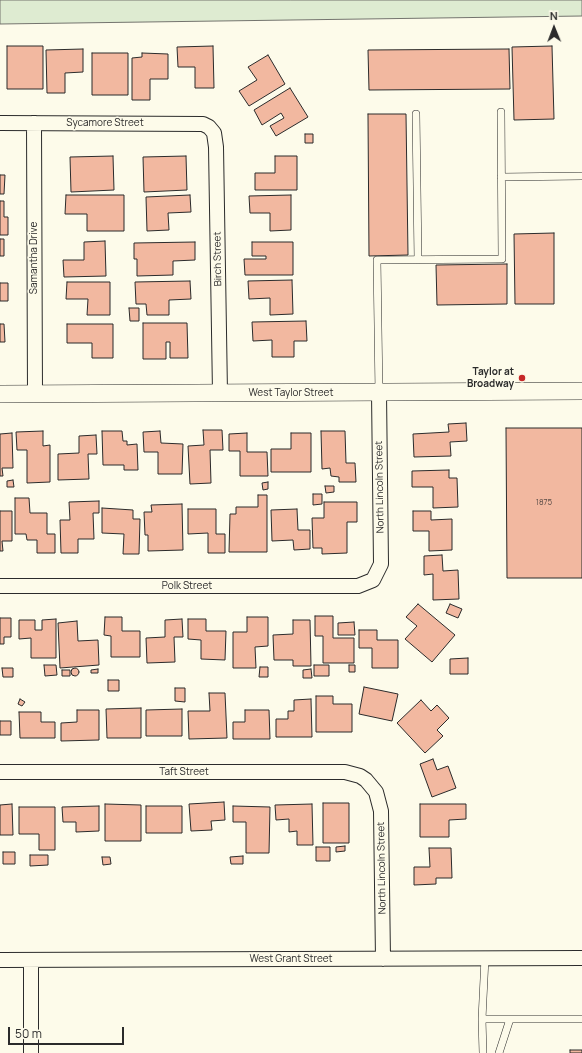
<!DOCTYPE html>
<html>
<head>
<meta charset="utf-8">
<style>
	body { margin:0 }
	#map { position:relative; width:582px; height:1053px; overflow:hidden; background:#fdfbea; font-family:Manrope,sans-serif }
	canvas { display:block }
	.north { position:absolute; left:534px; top:8px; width:40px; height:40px; -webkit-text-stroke:3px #fdfbea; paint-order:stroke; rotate:359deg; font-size:11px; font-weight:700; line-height:16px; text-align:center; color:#2b2b2b }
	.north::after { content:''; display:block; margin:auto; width:14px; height:18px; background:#2b2b2b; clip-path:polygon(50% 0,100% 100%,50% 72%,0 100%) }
	.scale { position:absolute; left:8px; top:1027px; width:116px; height:18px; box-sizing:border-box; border:2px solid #2b2b2b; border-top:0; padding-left:5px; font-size:12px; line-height:14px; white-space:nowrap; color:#2b2b2b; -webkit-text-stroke:3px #fdfbea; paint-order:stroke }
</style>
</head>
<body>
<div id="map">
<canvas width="582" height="1053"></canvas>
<div class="north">N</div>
<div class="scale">50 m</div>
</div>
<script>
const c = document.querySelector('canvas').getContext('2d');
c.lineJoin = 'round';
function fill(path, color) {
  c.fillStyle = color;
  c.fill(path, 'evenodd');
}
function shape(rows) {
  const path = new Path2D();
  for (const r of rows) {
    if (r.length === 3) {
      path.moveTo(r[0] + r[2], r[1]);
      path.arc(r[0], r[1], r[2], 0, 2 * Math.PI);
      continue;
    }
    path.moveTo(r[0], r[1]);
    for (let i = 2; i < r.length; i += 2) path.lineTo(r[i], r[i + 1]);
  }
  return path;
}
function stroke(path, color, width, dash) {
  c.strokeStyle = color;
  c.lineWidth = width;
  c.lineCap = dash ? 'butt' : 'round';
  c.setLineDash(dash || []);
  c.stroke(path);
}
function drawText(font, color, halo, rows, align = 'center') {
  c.font = font + ' Manrope,sans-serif';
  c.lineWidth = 3;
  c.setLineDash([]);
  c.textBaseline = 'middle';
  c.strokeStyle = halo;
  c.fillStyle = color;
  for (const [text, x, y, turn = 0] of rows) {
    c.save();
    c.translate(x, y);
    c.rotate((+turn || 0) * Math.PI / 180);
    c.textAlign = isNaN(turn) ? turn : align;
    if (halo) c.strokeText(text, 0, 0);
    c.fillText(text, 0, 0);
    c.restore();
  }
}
const green = shape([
	[0,0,582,0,582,16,0,24,0,0]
]);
const building = shape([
	[7,46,43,46,43,89,7,89,7,46],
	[213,46,214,88,195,88,195,67,178,67,177,47,213,46],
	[552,46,554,119,514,120,512,47,552,46],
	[83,49,83,72,65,73,65,93,47,93,46,50,83,49],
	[509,49,510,89,369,90,368,50,509,49],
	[92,53,128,53,128,95,92,95,92,53],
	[142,53,168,54,168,79,150,79,150,100,132,100,132,58,142,57,142,53],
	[268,55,285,84,249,106,239,91,257,80,248,67,268,55],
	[290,88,308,117,276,136,270,126,284,118,281,113,262,125,254,110,290,88],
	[368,114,406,114,408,255,369,256,368,114],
	[305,134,313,134,313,143,305,143,305,134],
	[113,156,114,190,71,192,70,157,113,156],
	[186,156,187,190,144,192,143,157,186,156],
	[275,156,297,156,297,190,255,190,255,173,275,173,275,156],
	[0,175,5,175,4,194,0,194,0,175],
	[66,195,124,195,124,231,87,231,87,214,65,214,66,195],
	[190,195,191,212,168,213,169,230,147,231,146,197,190,195],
	[291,195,291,230,270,231,270,213,250,213,249,196,291,195],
	[0,201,4,201,4,217,8,217,8,235,0,235,0,201],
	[554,233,554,304,515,304,514,234,554,233],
	[0,239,4,239,4,256,0,256,0,239],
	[105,241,106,276,64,277,63,260,84,260,84,242,105,241],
	[195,242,195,260,173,261,173,275,137,276,137,259,134,259,134,243,195,242],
	[252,242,293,242,293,275,245,275,244,259,266,259,266,256,252,256,252,242],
	[507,264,507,304,437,305,436,265,507,264],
	[292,280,293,314,270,315,270,298,249,299,248,281,292,280],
	[190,281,191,299,169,300,169,315,147,315,146,304,136,304,135,282,190,281],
	[67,282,110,282,110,315,87,315,88,299,66,299,67,282],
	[0,283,8,283,8,301,0,301,0,283],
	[129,308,139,308,139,321,130,321,129,308],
	[306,321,307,341,294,341,294,357,272,357,272,340,253,341,252,322,306,321],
	[143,323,187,323,188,358,170,358,170,342,166,342,166,359,143,359,143,323],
	[0,324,4,324,5,342,0,342,0,324],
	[67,324,113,324,113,358,92,358,92,343,67,343,67,324],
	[466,423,467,441,450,442,451,456,414,457,413,434,449,432,448,424,466,423],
	[506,428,582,428,582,578,507,578,506,428],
	[203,430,222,430,223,450,210,450,211,483,190,484,188,446,204,445,203,430],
	[43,431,43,446,50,445,50,482,27,483,27,450,17,450,16,432,43,431],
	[102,431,122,431,123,441,127,441,127,445,137,444,138,470,124,470,124,465,103,465,102,431],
	[160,431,161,443,183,444,182,474,158,474,158,452,144,452,143,432,160,431],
	[321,431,345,431,346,463,355,463,356,482,339,482,339,477,331,476,330,468,322,469,321,431],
	[12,433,13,468,2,468,3,476,0,476,0,434,12,433],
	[247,433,247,452,267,452,268,476,240,476,240,451,229,451,229,434,247,433],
	[291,433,311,433,311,472,271,472,271,449,291,449,291,433],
	[96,435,97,454,88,454,89,479,58,480,58,454,79,453,79,436,96,435],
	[449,470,449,478,457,478,458,507,433,508,433,487,412,487,412,471,449,470],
	[13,480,14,487,7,487,7,481,13,480],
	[268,482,268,489,263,490,262,483,268,482],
	[325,486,334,486,334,492,326,493,325,486],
	[313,494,322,494,322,504,313,505,313,494],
	[258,495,267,495,267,552,229,552,230,514,236,514,236,507,258,507,258,495],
	[15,498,29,498,30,513,47,513,47,534,55,534,55,553,37,553,37,540,27,540,26,534,15,534,15,498],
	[99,501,99,513,93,513,94,539,78,539,78,553,61,553,60,520,70,520,69,502,99,501],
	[324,502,357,502,357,522,347,522,347,553,322,554,322,548,313,548,312,518,324,518,324,502],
	[182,504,183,550,148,551,148,535,145,535,144,512,152,512,151,505,182,504],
	[102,508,133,510,133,519,140,519,139,554,123,554,124,534,102,533,102,508],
	[188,509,216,509,216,534,225,534,225,553,208,553,208,533,188,534,188,509],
	[297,509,298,530,310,530,310,549,294,550,293,540,272,541,271,510,297,509],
	[0,511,12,511,12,541,2,541,3,551,0,551,0,511],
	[413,511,431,511,431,520,452,519,452,550,429,551,429,531,413,531,413,511],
	[442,555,443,571,458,570,459,599,433,600,433,574,424,575,424,556,442,555],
	[418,604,455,635,432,662,405,639,417,626,406,617,418,604],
	[450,604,462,609,458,618,446,613,450,604],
	[315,616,333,616,333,638,354,638,354,663,323,663,323,636,315,636,315,616],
	[105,617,122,617,122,631,140,631,140,657,111,657,111,636,104,635,105,617],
	[247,617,268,617,268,646,255,647,256,668,233,668,233,632,247,632,247,617],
	[0,618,11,618,11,637,4,637,4,644,0,644,0,618],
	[56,619,56,658,31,658,31,638,19,639,19,620,35,620,35,630,42,630,42,620,56,619],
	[182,619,183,637,174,637,175,662,147,663,146,638,165,637,165,620,182,619],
	[188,619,206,619,206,631,226,631,225,660,201,659,201,640,188,639,188,619],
	[293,620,310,620,311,666,293,666,293,660,274,660,273,635,293,634,293,620],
	[77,621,78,641,98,640,99,665,60,668,58,623,77,621],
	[354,622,355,635,338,635,338,623,354,622],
	[359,630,377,630,377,640,398,640,398,668,372,668,372,648,359,648,359,630],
	[468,658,468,674,450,674,450,659,468,658],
	[44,665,56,665,57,675,45,676,44,665],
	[314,665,329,665,329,676,314,676,314,665],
	[349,665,355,665,355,672,349,672,349,665],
	[260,667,268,667,268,677,259,677,260,667],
	[75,672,4],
	[2,668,13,668,13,677,3,677,2,668],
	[98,669,98,673,91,673,91,670,98,669],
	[311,669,312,678,303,678,303,670,311,669],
	[62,670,70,670,70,676,62,676,62,670],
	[108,680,119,680,119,691,108,691,108,680],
	[364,687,398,694,392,721,359,714,364,687],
	[175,688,185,688,185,702,175,701,175,688],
	[209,693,225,693,227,738,189,739,188,711,210,711,209,693],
	[316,696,333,696,333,704,352,704,352,732,316,732,316,696],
	[20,699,25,702,22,706,18,704,20,699],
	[311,699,312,737,276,737,276,719,288,719,288,711,294,711,294,700,311,699],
	[421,700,431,711,437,705,449,718,437,730,443,736,425,753,397,723,421,700],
	[141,708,141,738,107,738,106,709,141,708],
	[182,709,182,736,146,736,146,710,182,709],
	[77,710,99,710,99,740,61,741,61,723,77,722,77,710],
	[245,710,269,710,270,739,233,739,233,722,245,722,245,710],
	[19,712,41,712,41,722,55,722,55,738,20,738,19,712],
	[0,721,11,721,11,735,0,735,0,721],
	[433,759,437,770,448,766,456,788,432,797,420,764,433,759],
	[224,802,225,820,211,821,212,830,191,831,189,804,224,802],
	[323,803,349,803,349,843,323,843,323,803],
	[12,804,13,835,0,835,0,805,12,804],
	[105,804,141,805,141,841,105,841,105,804],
	[312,804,313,845,297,845,297,831,289,832,289,819,276,820,275,805,312,804],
	[420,804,466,804,466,819,449,820,449,837,420,837,420,804],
	[99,806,99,831,76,832,76,822,63,822,62,807,99,806],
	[146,806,182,806,182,833,146,833,146,806],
	[233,806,270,807,269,853,246,853,246,822,233,822,233,806],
	[19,807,55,807,55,850,39,850,39,834,19,834,19,807],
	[345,846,345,851,336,852,336,847,345,846],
	[316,847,330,847,330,861,316,861,316,847],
	[429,848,451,848,452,878,436,878,436,884,414,885,414,867,430,867,429,848],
	[3,852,15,852,15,864,3,864,3,852],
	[30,855,48,855,48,865,30,866,30,855],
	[243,856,243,864,231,864,230,857,243,856],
	[102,857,110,857,111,864,103,865,102,857],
	[570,1050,582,1050,582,1053,570,1053,570,1050]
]);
const service = shape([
	[416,114,418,260],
	[501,177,582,176],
	[379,393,377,260,502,259,501,112],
	[482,1019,582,1019],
	[483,1053,482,1019,485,958],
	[499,1053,510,1019]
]);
const minor = shape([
	[0,123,203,124,209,127,214,133,216,147,220,393],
	[34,123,35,394],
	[0,586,358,586,373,580,381,564,379,393],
	[0,772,345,772,360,776,366,780,376,792,381,811,383,959],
	[0,960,582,958],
	[31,960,31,1053]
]);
const tertiary = shape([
	[0,394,582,391]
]);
const markers = [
	[522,378,4,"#c62828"]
];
const numberNames = [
	["1875",544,503]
];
const streetNames = [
	["Sycamore Street",105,123],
	["Samantha Drive",34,258,-90],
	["Birch Street",218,259,-91],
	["West Taylor Street",291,393],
	["North Lincoln Street",380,487,-91],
	["Polk Street",187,586],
	["Taft Street",184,772],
	["North Lincoln Street",382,868,-91],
	["West Grant Street",291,959]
];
const poiNames = [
	["Taylor at",514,372],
	["Broadway",514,384]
];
fill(green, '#deebd1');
stroke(green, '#74746e', 1);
fill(building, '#f2b8a0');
stroke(building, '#2b2b2b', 1);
stroke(service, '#2b2b2b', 8);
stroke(minor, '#2b2b2b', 16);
stroke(tertiary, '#2b2b2b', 18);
stroke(service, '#fdfbea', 7);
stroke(minor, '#fdfbea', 14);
stroke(tertiary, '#fdfbea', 17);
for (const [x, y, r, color] of markers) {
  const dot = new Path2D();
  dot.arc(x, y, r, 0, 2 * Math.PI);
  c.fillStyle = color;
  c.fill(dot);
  stroke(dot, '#fdfbea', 1.5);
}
drawText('8px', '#5d4e48', null, numberNames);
drawText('10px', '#2b2b2b', '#fdfbea', streetNames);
drawText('bold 10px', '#2b2b2b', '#fdfbea', poiNames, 'right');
</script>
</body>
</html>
